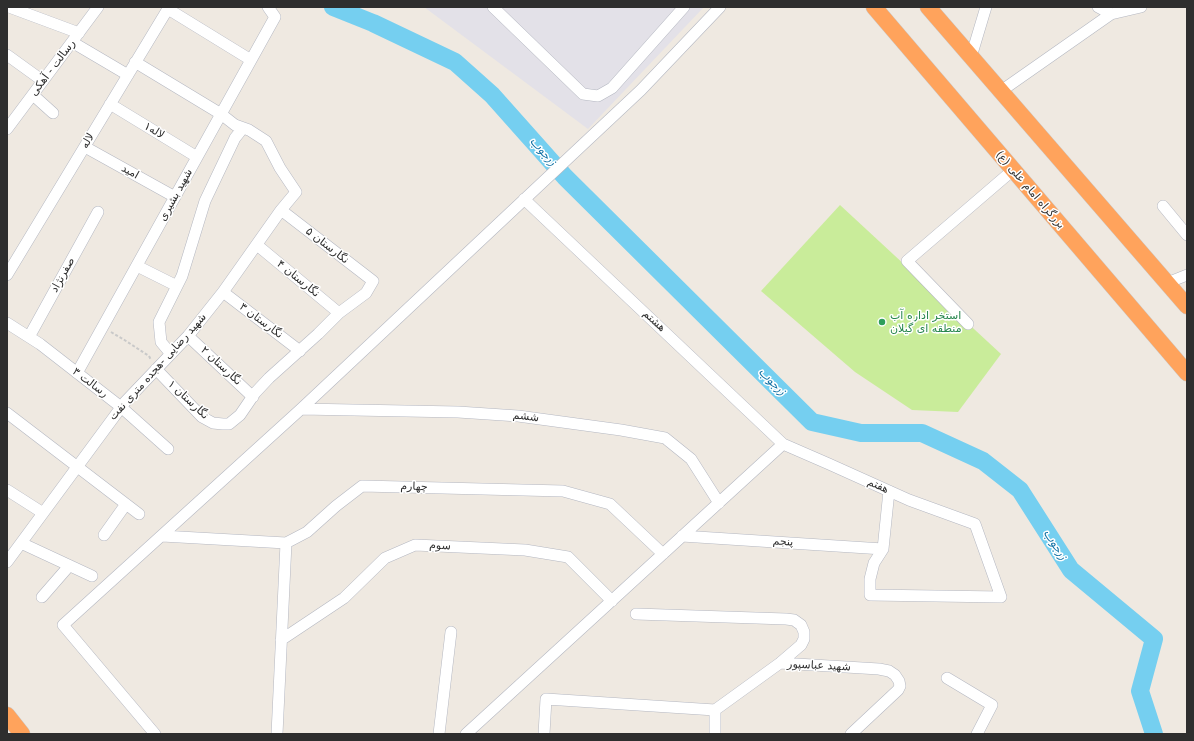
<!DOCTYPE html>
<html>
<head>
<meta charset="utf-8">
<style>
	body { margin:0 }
	#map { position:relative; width:1194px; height:741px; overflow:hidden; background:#efe9e1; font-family:"DejaVu Sans",sans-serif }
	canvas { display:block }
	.frame { position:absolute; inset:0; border:8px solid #2e2e2e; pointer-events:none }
</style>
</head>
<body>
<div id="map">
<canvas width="1194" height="741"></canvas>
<div class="frame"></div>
</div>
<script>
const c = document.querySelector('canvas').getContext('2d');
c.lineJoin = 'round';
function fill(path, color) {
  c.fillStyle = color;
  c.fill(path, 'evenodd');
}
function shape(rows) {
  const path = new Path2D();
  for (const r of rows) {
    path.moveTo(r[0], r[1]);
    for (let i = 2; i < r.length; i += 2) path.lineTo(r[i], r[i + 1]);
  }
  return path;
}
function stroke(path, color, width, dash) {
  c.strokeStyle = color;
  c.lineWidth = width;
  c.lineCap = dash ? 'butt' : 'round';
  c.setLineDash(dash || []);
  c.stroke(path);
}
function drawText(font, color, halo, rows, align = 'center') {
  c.font = font + ' "DejaVu Sans","Noto Sans Arabic",sans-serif';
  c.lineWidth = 3;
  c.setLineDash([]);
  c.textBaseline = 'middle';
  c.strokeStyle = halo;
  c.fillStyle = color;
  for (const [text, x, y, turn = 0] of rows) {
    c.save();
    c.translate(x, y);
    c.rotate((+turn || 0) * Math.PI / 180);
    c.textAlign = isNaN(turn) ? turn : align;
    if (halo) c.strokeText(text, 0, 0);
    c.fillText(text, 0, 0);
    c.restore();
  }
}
const industrial = shape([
	[424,7,704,7,588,129]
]);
const pitch = shape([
	[840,205,1001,354,958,412,912,410,855,372,761,291]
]);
const river = shape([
	[333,7,373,23,455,62,492,95,565,177,812,422,861,433,922,433,983,461,1020,490,1071,570,1154,639,1140,691,1154,734]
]);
const path = shape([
	[111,332,126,341,149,356,151,360]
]);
const minor = shape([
	[9,7,79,33],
	[493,7,583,94,598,96,612,88,684,7],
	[1098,7,1111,14],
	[168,9,251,60],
	[72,42,128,75],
	[7,55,43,81],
	[971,57,986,7],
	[1001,91,1111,14,1141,7],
	[33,95,53,113],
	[110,104,197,157],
	[7,129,98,7],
	[85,147,175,197],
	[524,199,783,444,829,464,909,500,975,524,1001,597,870,595,870,579,874,563,883,549,889,491],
	[1163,206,1187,235],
	[257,245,339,313],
	[137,266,177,286],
	[7,275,169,7],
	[1167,283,1187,275],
	[223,292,300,351],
	[7,323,40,344,121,407,168,449],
	[968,324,907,261,1013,170],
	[188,336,253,397],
	[29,337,98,212],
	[171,354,161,342,159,322,182,276,205,201,235,138,243,128],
	[156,369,202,417,213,423,223,424,229,424,240,415,255,393,269,378,318,334,339,313,366,293,373,281,281,210],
	[77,373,275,17,268,7],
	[301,409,458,412,518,416,621,430,665,438,691,459,719,503],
	[7,413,139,514],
	[7,490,43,513],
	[104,535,126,504],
	[162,536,286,543,307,532,336,506,362,486,563,491,610,504,663,554],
	[682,536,883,549],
	[21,543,92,576],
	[7,562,125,402,188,336,223,292,281,210,296,192,280,168,266,141,249,130,235,125,221,114,135,62],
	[42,597,69,566],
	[281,640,344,598,385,558,415,545,525,550,568,557,612,601],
	[780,663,879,669,889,671,895,675,899,681,900,686,898,690,851,734],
	[947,678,992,705,977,734],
	[155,734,63,625,301,409,577,150,641,90,720,7],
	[277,734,286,543],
	[439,734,451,632],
	[466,734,783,444],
	[544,734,546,699,715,710,780,663,801,645,804,639,804,632,801,625,794,620,786,619,636,614],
	[715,734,715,710]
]);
const highway = shape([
	[874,7,1187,373],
	[928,7,1187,306],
	[7,715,22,734]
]);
const markers = [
	[882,322,4,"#2e9e5b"]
];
const streetNames = [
	["رسالت - آهکی",53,68,-53],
	["لاله۱",154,131,31],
	["لاله",88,141,-59],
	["امید",130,172,29],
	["بزرگراه امام علی (ع)",1030,190,49],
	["شهید بشیری",176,195,-61],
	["نگارستان ۵",327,246,38],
	["صفرنژاد",63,275,-61],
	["نگارستان ۴",298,279,39],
	["نگارستان ۳",261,321,37],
	["هشتم",654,321,43],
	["نگارستان ۲",221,366,43],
	["شهید رضایی -هجده متری نفت",158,367,-48],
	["رسالت ۳",90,383,37],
	["نگارستان ۱",188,400,43],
	["ششم",526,417,7],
	["هفتم",878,486,24],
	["چهارم",414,487,2],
	["پنجم",783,542,4],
	["سوم",440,546,3],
	["شهید عباسپور",819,666,3]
];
const leisureNames = [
	["استخر اداره آب",890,316],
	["منطقه ای گیلان",890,329]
];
const waterNames = [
	["زرجوب",543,152,49],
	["زرجوب",772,382,45],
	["زرجوب",1055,545,58]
];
fill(industrial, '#e3e1e8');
fill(pitch, '#c9ec9a');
stroke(river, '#75cff0', 18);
stroke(minor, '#b4b7c1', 12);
stroke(highway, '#c9c9c9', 17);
stroke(path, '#c9c9c9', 2, [3, 2]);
stroke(minor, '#fff', 11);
stroke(highway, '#ffa35c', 16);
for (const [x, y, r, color] of markers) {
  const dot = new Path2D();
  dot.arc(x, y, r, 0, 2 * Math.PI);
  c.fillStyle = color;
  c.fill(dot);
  stroke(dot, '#fff', 1.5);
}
drawText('11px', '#2e2e2e', '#fff', streetNames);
drawText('11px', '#27864d', '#fff', leisureNames, 'left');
drawText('italic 12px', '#0d6fa3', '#fff', waterNames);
</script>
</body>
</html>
